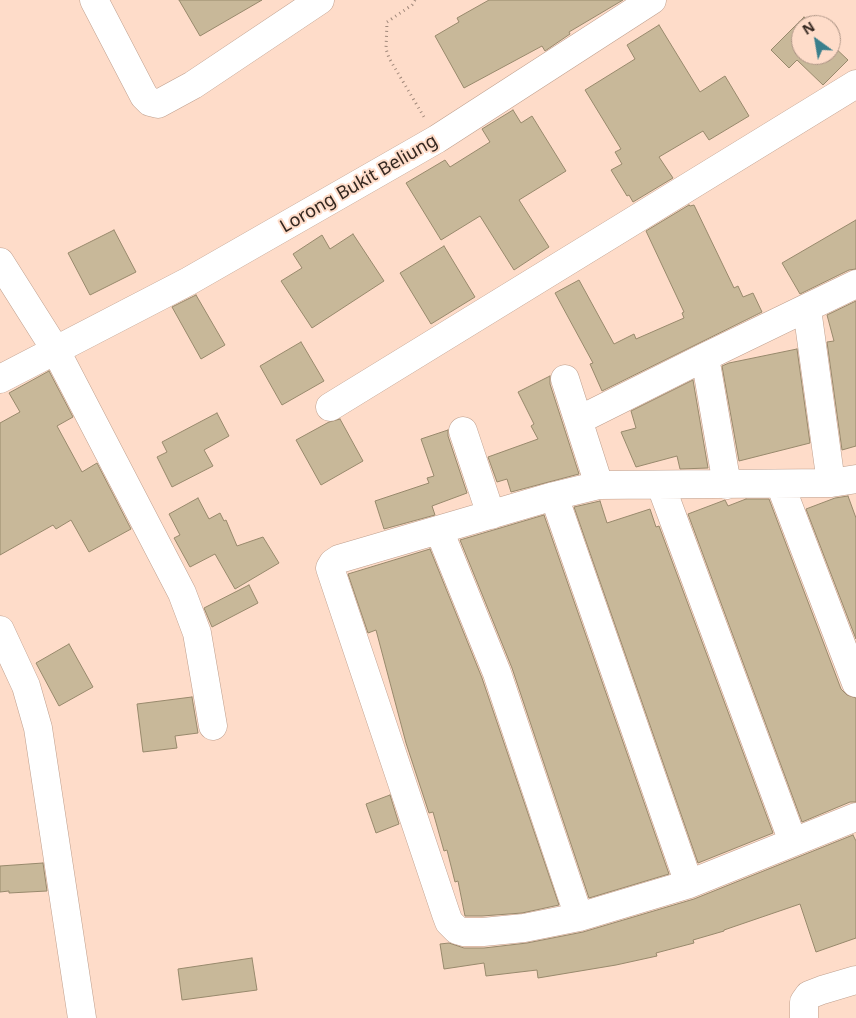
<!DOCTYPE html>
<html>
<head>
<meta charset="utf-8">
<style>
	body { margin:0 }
	#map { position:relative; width:856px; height:1018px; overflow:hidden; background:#fedcc9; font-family:"Noto Sans",sans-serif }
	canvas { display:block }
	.north { position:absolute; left:791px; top:15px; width:50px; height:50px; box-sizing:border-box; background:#fedcc9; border:1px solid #ad9485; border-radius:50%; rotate:328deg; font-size:14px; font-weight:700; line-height:20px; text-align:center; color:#342720 }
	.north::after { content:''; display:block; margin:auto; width:18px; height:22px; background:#3a7f8c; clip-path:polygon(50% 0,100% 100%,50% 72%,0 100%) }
</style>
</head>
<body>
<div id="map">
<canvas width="856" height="1018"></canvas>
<div class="north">N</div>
</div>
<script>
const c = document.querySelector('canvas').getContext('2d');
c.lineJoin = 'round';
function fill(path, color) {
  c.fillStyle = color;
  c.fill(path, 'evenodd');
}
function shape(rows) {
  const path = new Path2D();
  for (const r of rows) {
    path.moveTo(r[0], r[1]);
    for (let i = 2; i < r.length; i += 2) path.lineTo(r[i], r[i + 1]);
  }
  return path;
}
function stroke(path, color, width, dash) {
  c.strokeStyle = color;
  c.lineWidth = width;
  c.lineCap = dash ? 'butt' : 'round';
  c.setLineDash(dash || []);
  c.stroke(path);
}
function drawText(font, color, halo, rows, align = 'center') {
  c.font = font + ' "Noto Sans",sans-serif';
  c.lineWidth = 4;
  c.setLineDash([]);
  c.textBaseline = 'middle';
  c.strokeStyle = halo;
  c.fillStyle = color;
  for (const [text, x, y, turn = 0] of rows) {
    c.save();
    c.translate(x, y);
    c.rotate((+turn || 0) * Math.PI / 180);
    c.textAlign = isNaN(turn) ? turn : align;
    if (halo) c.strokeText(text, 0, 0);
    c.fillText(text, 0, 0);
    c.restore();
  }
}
const building = shape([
	[179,0,262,0,200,36,179,0],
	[489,0,623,0,569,32,570,34,545,51,542,46,464,88,435,36,459,22,457,18,489,0],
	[804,17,812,25,801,25,801,55,831,55,831,44,848,60,823,85,797,60,789,68,771,50,804,17],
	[659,25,700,92,725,76,749,116,709,140,703,131,659,157,673,178,633,202,629,195,627,196,611,170,622,164,615,152,621,149,585,90,635,59,627,45,659,25],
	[513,110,521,123,532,116,566,171,519,200,549,247,514,270,480,216,441,240,406,183,445,160,450,167,490,142,482,129,513,110],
	[689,205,690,206,694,205,734,288,738,286,743,297,753,293,762,312,602,391,590,364,593,363,555,293,579,280,614,344,634,334,636,339,684,318,682,313,684,312,646,231,689,205],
	[856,220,856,269,849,270,800,294,782,263,856,220],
	[114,230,136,272,90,295,68,253,114,230],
	[353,234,384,281,312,328,281,281,302,268,293,254,322,235,330,249,353,234],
	[444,246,475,297,431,324,400,273,444,246],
	[196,295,225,345,201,359,172,307,196,295],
	[856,301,856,446,842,450,827,342,834,341,827,315,856,301],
	[301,342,324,381,282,405,260,366,301,342],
	[797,349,810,443,739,461,722,366,729,363,797,349],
	[49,371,73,417,57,426,82,472,97,463,131,529,89,552,71,520,56,529,53,525,0,555,0,423,20,412,9,393,49,371],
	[550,376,550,384,579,474,511,492,507,479,497,482,488,457,538,439,531,426,534,424,518,392,550,376],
	[693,380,708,468,680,469,677,456,636,467,621,432,636,428,631,411,693,380],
	[217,413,229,436,204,450,213,466,172,487,157,457,167,452,162,442,217,413],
	[340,419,363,461,321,485,296,440,329,422,340,419],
	[448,430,448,436,467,493,432,506,435,515,384,529,375,501,429,483,427,478,434,476,421,439,448,430],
	[848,496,856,518,856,639,806,509,835,498,848,496],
	[198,498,209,519,220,513,224,521,226,520,237,546,263,537,279,563,235,589,215,554,190,567,174,538,180,535,169,514,198,498],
	[746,499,769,499,841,689,847,695,856,698,856,802,850,802,802,822,688,514,725,500,728,506,746,499],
	[600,501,607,523,650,509,656,527,659,526,773,833,698,863,574,507,600,501],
	[544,515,669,874,589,898,512,668,460,540,544,515],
	[430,549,482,678,559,905,522,913,482,916,465,916,458,881,455,882,447,850,444,851,433,812,429,813,406,743,376,630,368,633,348,574,430,549],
	[249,585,258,603,212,627,204,608,249,585],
	[69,644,93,687,59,706,36,663,69,644],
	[192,697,198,733,175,736,177,748,143,752,137,704,192,697],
	[390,795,399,824,376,833,366,804,390,795],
	[853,835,856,841,856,938,816,952,800,904,724,930,724,931,693,940,694,943,656,953,657,956,616,965,538,978,537,970,486,976,484,963,444,969,440,944,449,943,464,948,484,948,527,943,583,932,694,899,853,835],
	[43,863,47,891,9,893,9,891,0,892,0,866,43,863],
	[252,958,257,990,182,1000,178,969,252,958]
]);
const path = shape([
	[415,0,412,5,387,22,386,49,389,58,424,117]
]);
const minor = shape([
	[94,0,144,96,150,102,158,104,193,85,320,0],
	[0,262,55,349,182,593,197,633,213,726],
	[807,309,831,483],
	[705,357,727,485],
	[0,379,189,281,437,139,652,0],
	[565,379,599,485],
	[330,407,856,84],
	[579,420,705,357,856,284],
	[463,431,491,515],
	[856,479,831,483,599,485,554,496,339,559,333,563,330,568,446,914,449,922,457,930,464,932,483,932,524,928,579,917,689,884,856,817],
	[780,484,856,683],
	[661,486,793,842],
	[554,496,689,884],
	[439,530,497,673,579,917],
	[0,630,26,686,38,728,82,1018],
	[804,1018,804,1002,809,995,822,990,856,980]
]);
const streetNames = [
	["Lorong Bukit Beliung",359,184,-30]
];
fill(building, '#c8b899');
stroke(building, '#98896c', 1);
stroke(minor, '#bf9f8d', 29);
stroke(path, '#a0887a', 3, [1, 4]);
stroke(minor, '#fff', 28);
drawText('18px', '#342720', '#fedcc9', streetNames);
</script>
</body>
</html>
